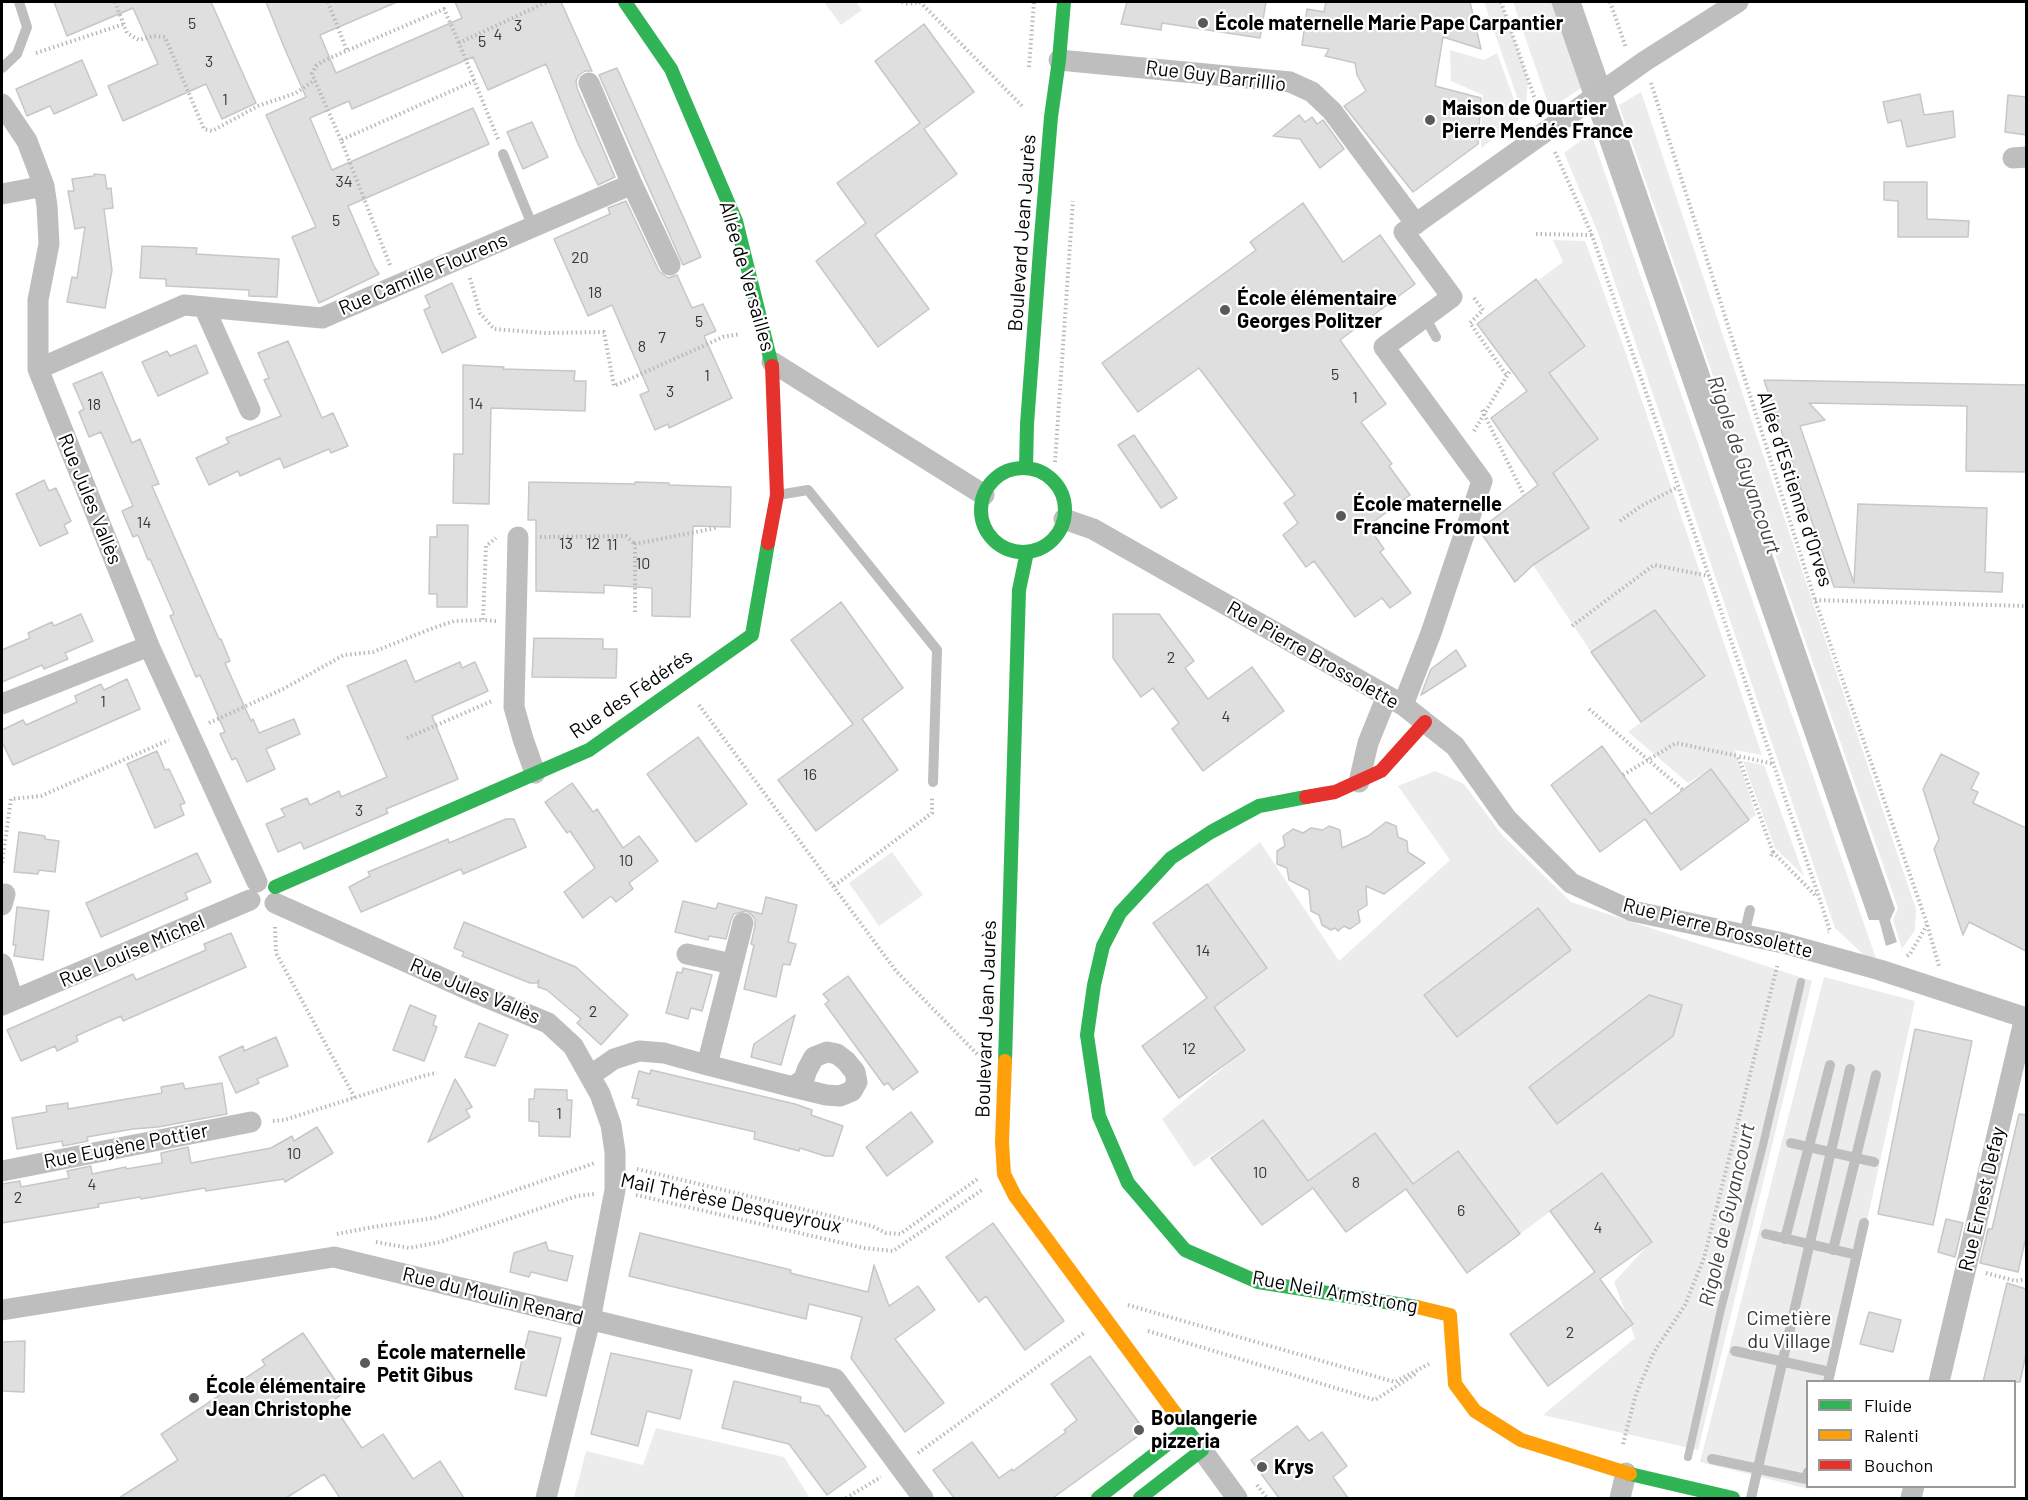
<!DOCTYPE html>
<html>
<head>
<meta charset="utf-8">
<style>
	body { margin:0 }
	#map { position:relative; width:2028px; height:1500px; overflow:hidden; background:#fff; font-family:Barlow,sans-serif }
	canvas { display:block }
	.frame { position:absolute; inset:0; border:3px solid #000; pointer-events:none }
	.legend { position:absolute; left:1806px; top:1380px; width:210px; height:108px; box-sizing:border-box; background:#fff; border:2px solid #999; margin:0; padding:8px 10px; list-style:none; font-size:18px; color:#000 }
	.legend li { display:flex; align-items:center; gap:12px; height:30px }
	.legend b { width:30px; border:2px solid #999 }
</style>
</head>
<body>
<div id="map">
<canvas width="2028" height="1500"></canvas>
<div class="frame"></div>
<ul class="legend">
<li><b style="height:8px;background:#30b455"></b>Fluide</li>
<li><b style="height:8px;background:#ff9f0a"></b>Ralenti</li>
<li><b style="height:8px;background:#e5322d"></b>Bouchon</li>
</ul>
</div>
<script>
const c = document.querySelector('canvas').getContext('2d');
c.lineJoin = 'round';
function fill(path, color) {
  c.fillStyle = color;
  c.fill(path, 'evenodd');
}
function shape(rows) {
  const path = new Path2D();
  for (const r of rows) {
    if (r.length === 3) {
      path.moveTo(r[0] + r[2], r[1]);
      path.arc(r[0], r[1], r[2], 0, 2 * Math.PI);
      continue;
    }
    path.moveTo(r[0], r[1]);
    for (let i = 2; i < r.length; i += 2) path.lineTo(r[i], r[i + 1]);
  }
  return path;
}
function stroke(path, color, width, dash) {
  c.strokeStyle = color;
  c.lineWidth = width;
  c.lineCap = dash ? 'butt' : 'round';
  c.setLineDash(dash || []);
  c.stroke(path);
}
function drawText(font, color, halo, rows, align = 'center') {
  c.font = font + ' Barlow,sans-serif';
  c.lineWidth = 4.5;
  c.setLineDash([]);
  c.textBaseline = 'middle';
  c.strokeStyle = halo;
  c.fillStyle = color;
  for (const [text, x, y, turn = 0] of rows) {
    c.save();
    c.translate(x, y);
    c.rotate((+turn || 0) * Math.PI / 180);
    c.textAlign = isNaN(turn) ? turn : align;
    if (halo) c.strokeText(text, 0, 0);
    c.fillText(text, 0, 0);
    c.restore();
  }
}
const green = shape([
	[824,2,856,2,862,10,841,25],
	[1484,2,1501,2,1525,70,1528,79,1525,120],
	[1513,2,1551,2,1581,88,1550,109],
	[1450,50,1484,60,1497,53,1520,116,1517,122,1481,148,1483,95,1451,81],
	[1641,92,1916,909,1915,930,1902,949,1893,920,1898,908,1619,105],
	[1591,133,1880,970,1835,928,1598,233,1564,153],
	[1553,240,1585,241,1624,348,1762,755,1735,750,1756,815,1749,820,1711,769,1688,783,1628,732,1705,676,1655,610,1591,652,1533,565,1589,528,1553,473,1549,373,1585,346,1537,281,1563,262],
	[1743,761,1764,765,1804,876,1775,848],
	[1435,771,1464,784,1502,835,1571,902,1812,981,1698,1450,1543,1415,1635,1338,1614,1282,1651,1242,1602,1173,1520,1234,1458,1151,1413,1184,1375,1133,1308,1181,1263,1120,1194,1167,1162,1119,1244,1050,1214,1007,1267,968,1207,884,1260,842,1339,961,1450,860,1398,786],
	[892,852,923,895,879,926,849,883],
	[1824,977,1915,1001,1832,1381,1808,1382,1809,1489,1700,1462],
	[656,1428,784,1457,810,1498,574,1498,586,1451,643,1465]
]);
const water = shape([
	[1551,2,1581,2,1895,909,1890,920,1897,942,1886,946,1879,920,1869,920]
]);
const stream = shape([
	[1688,1457,1721,1309,1763,1145,1801,982]
]);
const building = shape([
	[54,2,211,2,256,103,222,119,206,84,123,121,108,86,158,64,133,8,67,36,54,2],
	[266,2,397,2,320,35,336,73,462,18,455,2,561,2,592,71,585,71,579,75,576,81,577,88,615,177,598,185,578,144,546,64,488,90,473,57,352,109,349,101,310,118,332,170,473,108,489,144,348,206,374,266,379,274,319,303,292,237,316,227,266,115,306,97,284,47,266,2],
	[1127,2,1266,2,1260,38,1162,23,1161,30,1121,24,1127,2],
	[1326,2,1470,2,1481,49,1443,37,1435,86,1481,98,1478,144,1413,192,1344,106,1366,91,1357,75,1355,63,1325,56,1329,49,1302,45,1307,9,1324,12,1326,2],
	[924,24,974,92,924,129,957,174,875,235,929,309,878,347,816,261,866,223,837,183,920,123,875,61,924,24],
	[82,60,97,95,54,114,50,106,27,116,16,89,82,60],
	[617,68,701,257,683,265,599,75,617,68],
	[1920,94,1924,115,1953,111,1955,137,1907,147,1901,120,1888,123,1883,102,1920,94],
	[2008,95,2026,97,2026,135,2005,132,2008,95],
	[1299,115,1305,122,1312,117,1317,124,1323,120,1344,149,1320,168,1300,139,1273,136,1299,115],
	[532,122,548,157,523,169,507,132,532,122],
	[94,174,105,175,107,189,111,188,113,208,104,209,112,270,105,308,67,302,72,277,77,278,85,227,75,229,68,191,74,191,72,179,94,176,94,174],
	[1884,182,1927,182,1927,219,1969,221,1968,237,1898,237,1898,201,1884,200,1884,182],
	[626,201,659,271,668,278,677,275,692,308,703,304,716,331,704,336,732,398,669,428,668,424,655,430,640,395,649,391,612,305,588,316,554,239,610,214,608,208,626,201],
	[1303,203,1343,262,1380,235,1415,284,1340,340,1386,404,1361,422,1392,464,1389,466,1410,495,1368,526,1384,549,1380,552,1411,593,1390,608,1382,598,1355,617,1314,561,1306,567,1283,535,1298,523,1284,503,1295,495,1199,368,1138,412,1102,363,1256,250,1250,242,1303,203],
	[142,246,197,248,196,254,279,259,277,297,249,296,249,290,166,286,166,279,140,278,142,246],
	[1536,279,1585,346,1549,373,1598,439,1553,473,1589,528,1533,565,1515,582,1479,530,1538,485,1491,418,1527,391,1477,324,1536,279],
	[452,283,476,337,442,353,424,310,430,307,425,296,452,283],
	[288,341,322,418,333,413,348,446,331,453,329,449,284,468,280,458,240,476,238,471,209,485,196,458,229,443,226,438,281,416,264,380,269,378,258,353,288,341],
	[196,345,208,373,158,396,142,362,167,351,170,356,196,345],
	[463,365,504,367,503,369,575,371,574,381,586,381,585,411,491,408,489,504,453,503,454,454,463,454,463,365],
	[102,372,132,443,140,439,159,484,152,486,219,639,221,639,230,661,225,663,251,721,253,719,259,733,294,719,300,734,266,749,275,769,247,782,236,758,232,760,225,745,220,734,225,732,200,675,196,677,170,616,174,614,150,559,148,560,138,535,133,537,122,511,133,506,101,432,89,437,79,412,84,409,73,384,102,372],
	[1764,380,2026,385,2026,472,1966,471,1967,406,1809,403,1825,420,1800,426,1854,583,1858,504,1987,508,1985,572,2003,573,2002,592,1834,587,1764,380],
	[1134,435,1177,498,1161,508,1118,445,1134,435],
	[44,480,49,491,56,488,71,521,64,525,68,533,40,546,16,494,44,480],
	[529,482,635,484,635,482,669,483,669,485,731,487,730,527,693,526,690,617,652,616,652,588,604,585,604,593,536,591,536,520,528,520,529,482],
	[437,525,468,525,467,607,437,607,437,594,429,594,430,537,437,537,437,525],
	[841,602,903,688,862,719,898,770,816,831,778,780,853,724,791,640,841,602],
	[1655,610,1705,676,1641,722,1591,652,1655,610],
	[81,614,93,641,65,653,68,659,44,669,42,665,2,682,2,650,30,638,28,633,52,622,54,626,81,614],
	[1113,614,1159,614,1194,661,1185,668,1208,699,1252,667,1284,711,1203,771,1172,729,1179,723,1153,688,1141,697,1113,658,1113,614],
	[534,638,603,639,603,649,617,649,616,678,532,677,534,638],
	[1456,650,1466,666,1421,695,1431,669,1456,650],
	[406,660,415,682,460,662,462,668,475,662,488,691,432,716,458,779,386,809,388,813,304,849,301,842,278,852,266,824,285,816,281,809,307,798,310,805,339,791,341,797,387,777,347,686,406,660],
	[127,679,140,709,13,765,2,742,2,730,23,720,26,725,77,702,75,696,101,684,104,690,127,679],
	[698,737,747,804,696,842,647,774,698,737],
	[1602,746,1651,814,1711,769,1749,820,1681,870,1645,819,1600,852,1551,785,1602,746],
	[157,751,165,770,169,769,185,803,180,805,184,815,155,828,127,764,157,751],
	[1941,754,1979,773,1971,789,1978,792,1973,803,2026,828,2026,951,1969,922,1963,935,1934,849,1939,839,1923,789,1941,754],
	[572,783,593,812,597,809,623,848,639,836,658,861,629,883,633,889,616,902,611,896,583,918,564,892,595,868,570,831,567,833,545,802,572,783],
	[506,819,514,819,526,847,463,874,461,869,361,912,349,887,370,876,368,872,448,839,449,843,506,819],
	[1386,822,1396,826,1398,837,1407,841,1408,852,1425,863,1384,894,1366,886,1367,905,1358,911,1360,922,1350,929,1344,926,1338,931,1335,928,1331,930,1322,925,1319,915,1311,911,1309,890,1289,880,1287,868,1277,864,1277,851,1285,846,1283,836,1293,829,1303,833,1311,828,1323,830,1329,826,1340,830,1342,848,1368,836,1386,822],
	[19,832,45,836,45,839,59,841,55,872,39,870,38,874,14,872,19,832],
	[197,853,211,882,185,893,188,899,101,937,86,903,197,853],
	[1207,884,1267,968,1214,1007,1245,1050,1179,1098,1142,1046,1207,998,1153,923,1207,884],
	[766,897,797,905,788,942,796,944,790,965,783,964,776,997,744,989,754,945,751,944,755,926,755,919,751,914,746,911,734,914,731,920,726,939,709,936,708,940,675,932,683,901,716,909,718,903,762,914,766,897],
	[17,907,49,911,43,960,14,956,16,945,13,945,17,907],
	[1538,908,1571,950,1457,1037,1424,995,1538,908],
	[464,922,576,967,628,1015,601,1045,577,1023,581,1019,547,990,538,987,539,980,537,983,530,983,462,956,464,952,454,948,464,922],
	[231,933,246,967,123,1021,121,1016,76,1036,78,1041,57,1051,55,1046,21,1061,7,1030,133,974,136,980,206,950,204,944,231,933],
	[683,968,712,975,702,1011,691,1008,688,1019,666,1013,677,972,682,973,683,968],
	[848,976,918,1072,893,1090,888,1083,884,1085,825,1004,829,1001,823,994,848,976],
	[1649,995,1682,1005,1673,1036,1557,1124,1529,1087,1649,995],
	[410,1005,436,1016,433,1025,437,1027,424,1061,393,1050,410,1005],
	[795,1015,781,1065,751,1057,754,1044,795,1015],
	[479,1023,508,1035,495,1066,465,1057,479,1023],
	[1915,1029,1972,1041,1933,1225,1878,1214,1915,1029],
	[276,1037,288,1066,257,1079,259,1083,236,1093,219,1057,243,1046,244,1051,276,1037],
	[651,1070,795,1104,812,1110,811,1115,843,1126,833,1156,825,1156,800,1148,799,1151,754,1139,755,1132,637,1105,639,1099,632,1098,639,1071,650,1074,651,1070],
	[455,1079,472,1107,466,1110,470,1117,428,1142,455,1079],
	[183,1083,185,1089,222,1083,227,1114,158,1127,133,1129,87,1137,88,1141,63,1146,62,1141,17,1149,12,1118,47,1112,46,1106,68,1103,68,1109,162,1093,161,1087,183,1083],
	[535,1089,567,1090,567,1100,572,1100,570,1137,539,1136,539,1122,529,1121,529,1099,534,1099,535,1089],
	[911,1112,933,1142,887,1176,866,1147,911,1112],
	[2019,1114,2026,1115,2026,1237,2018,1272,1980,1263,1988,1229,1992,1229,2019,1114],
	[1263,1120,1308,1181,1375,1133,1413,1184,1458,1151,1520,1234,1467,1273,1406,1189,1346,1232,1313,1188,1262,1225,1211,1158,1263,1120],
	[317,1127,333,1153,285,1182,284,1179,206,1191,205,1188,141,1199,140,1197,98,1204,99,1207,2,1223,2,1184,20,1181,21,1187,69,1178,67,1171,91,1166,92,1174,126,1167,126,1169,162,1163,161,1153,188,1147,191,1163,271,1148,292,1136,294,1141,317,1127],
	[1602,1173,1652,1242,1600,1279,1633,1324,1548,1386,1510,1334,1595,1272,1550,1211,1602,1173],
	[1946,1219,1963,1223,1955,1257,1938,1252,1946,1219],
	[993,1223,1064,1321,1025,1350,986,1296,979,1302,946,1257,993,1223],
	[640,1233,791,1270,790,1273,868,1292,874,1265,889,1306,918,1286,935,1310,895,1339,944,1403,905,1432,851,1358,862,1317,809,1304,806,1319,629,1276,640,1233],
	[546,1242,548,1250,573,1256,567,1281,531,1272,529,1277,510,1272,514,1253,546,1242],
	[2007,1283,2026,1289,2026,1354,2020,1382,1983,1382,2007,1283],
	[1869,1312,1901,1320,1893,1352,1860,1344,1869,1312],
	[529,1331,561,1338,546,1396,515,1389,529,1331],
	[303,1333,344,1393,331,1402,362,1448,383,1434,413,1479,440,1461,464,1498,340,1498,324,1474,286,1498,119,1498,178,1460,161,1434,265,1365,262,1360,303,1333],
	[25,1341,24,1392,2,1391,2,1342,25,1341],
	[611,1353,692,1370,680,1419,647,1411,638,1446,591,1434,611,1353],
	[1090,1356,1145,1431,1053,1498,954,1498,933,1470,972,1442,999,1478,1012,1469,1013,1471,1066,1432,1064,1430,1077,1420,1051,1384,1090,1356],
	[734,1381,801,1397,800,1402,819,1406,826,1416,828,1415,866,1467,827,1495,789,1444,722,1428,734,1381],
	[1297,1426,1309,1441,1322,1432,1347,1466,1333,1477,1348,1498,1279,1498,1251,1460,1297,1426]
]);
const path = shape([
	[115,2,127,33,139,40,153,36,165,37,204,129,212,131,258,106,296,93,315,80],
	[328,2,347,51],
	[902,2,908,4,920,2],
	[920,2,1024,108],
	[1501,2,1539,111],
	[1610,2,1626,48],
	[36,53,124,24],
	[1029,67,1034,2],
	[1651,83,1815,600,1927,924,1939,966],
	[498,139,459,43,547,2],
	[341,140,312,74,316,66,323,61,444,9,459,43],
	[1555,152,1592,235,1820,900,1830,931,1828,932],
	[1536,234,1592,235],
	[390,265,341,140,474,81],
	[470,278,480,313,494,329,545,333,604,332,614,386,723,337,740,334],
	[1474,298,1483,310,1470,323,1507,376],
	[1482,410,1524,495],
	[1474,431,1511,369],
	[1055,462,1073,201],
	[1620,521,1641,506,1678,487],
	[540,537,626,536,635,544],
	[1815,600,2026,606],
	[635,612,635,544,716,528],
	[496,621,483,620,486,546,496,538],
	[1572,626,1654,565,1709,576],
	[699,705,896,971,978,1055],
	[1589,709,1683,790],
	[209,723,283,689,344,655,373,652,428,630,454,621,483,620],
	[407,738,492,701],
	[1623,775,1676,743,1738,756],
	[1773,852,1817,897],
	[1771,856,1773,852,1738,756,1773,764],
	[2,863,11,799,41,796,169,740],
	[834,886,932,813,932,798],
	[275,927,276,953,355,1098],
	[1907,956,1910,954,1927,925],
	[273,1121,284,1120,426,1075,437,1073],
	[637,1169,872,1226,886,1233,900,1234,979,1178],
	[636,1195,864,1248,893,1251,982,1190],
	[337,1234,373,1227,434,1218,595,1163],
	[376,1242,409,1248,440,1242,577,1196,594,1194],
	[1986,1273,2016,1281,2026,1279],
	[1128,1305,1395,1382,1429,1364],
	[1148,1331,1375,1400,1417,1373],
	[1623,1444,1636,1394,1654,1352,1685,1305,1704,1258,1778,963],
	[918,1453,1084,1333],
	[1257,1485,1267,1498],
	[846,1498,881,1477]
]);
const lane = shape([
	[2,68,17,54,27,27,19,2],
	[503,154,533,227],
	[1425,317,1436,337],
	[778,495,808,490,937,650,933,782],
	[1744,935,1750,910],
	[1791,1143,1874,1162],
	[1766,1234,1857,1255],
	[1785,1239,1830,1065],
	[1833,1250,1876,1075],
	[1735,1351,1830,1372],
	[1828,1382,1864,1223],
	[1712,1459,1806,1479,1808,1472],
	[1751,1498,1850,1069]
]);
const street = shape([
	[1059,60,1290,82,1312,92,1332,111,1416,224],
	[589,83,632,184],
	[2,104,27,141,44,186,47,206,49,244,38,300,38,369,149,646,257,882],
	[2013,158,2026,157],
	[2,194,44,186],
	[204,307,250,410],
	[772,362,984,495],
	[38,369,184,305,322,318,632,184,670,265],
	[1064,519,1093,529,1403,705,1455,746,1507,819,1571,883,1632,911,1783,943,1880,970,2026,1018],
	[518,537,514,707,523,739,535,773],
	[2,704,149,646],
	[1403,705,1431,633,1482,481,1384,347,1452,297,1404,232,1645,61,1738,2],
	[1359,782,1368,743,1387,696],
	[275,903,469,990,548,1023,573,1046,600,1094,611,1125,615,1152,615,1190,590,1320,546,1498],
	[2,905,5,894],
	[687,954,732,964],
	[2,964,13,1000],
	[2,1005,250,900],
	[707,1065,743,923],
	[591,1075,614,1059,639,1051,664,1053,707,1065,793,1087,826,1095,840,1096,852,1091,857,1082,855,1072,846,1061,837,1054,827,1052,814,1057,807,1070,804,1079,793,1087],
	[2,1171,251,1122],
	[2,1310,334,1257,835,1379,923,1498],
	[1939,1382,2025,1017],
	[1202,1450,1237,1498],
	[1620,1498,1626,1473],
	[1911,1498,1914,1486]
]);
const fast = shape([
	[625,2,671,69,736,221,772,366],
	[1023,510,42],
	[1026,468,1027,424,1041,237,1051,117,1059,60,1064,2],
	[1306,797,1259,806,1211,832,1171,858,1120,913,1103,946,1094,985,1087,1035,1099,1116,1128,1183,1185,1250,1258,1282,1417,1307],
	[275,887,589,750,752,635,768,543],
	[1005,1061,1019,590,1027,552],
	[1630,1474,1733,1498],
	[1098,1498,1187,1429],
	[1140,1498,1202,1450,1175,1413]
]);
const slow = shape([
	[1005,1061,1002,1142,1004,1174,1015,1196,1175,1413],
	[1417,1307,1450,1315,1455,1384,1475,1411,1521,1440,1630,1474]
]);
const jam = shape([
	[768,543,777,495,772,366],
	[1306,797,1335,792,1381,771,1425,722]
]);
const markers = [
	[1203,23,6,"#595959"],
	[1430,120,6,"#595959"],
	[1225,310,6,"#595959"],
	[1341,516,6,"#595959"],
	[365,1363,6,"#595959"],
	[194,1398,6,"#595959"],
	[1139,1430,6,"#595959"],
	[1262,1467,6,"#595959"]
];
const numberNames = [
	["5",192,24],
	["3",518,26],
	["4",498,35],
	["5",482,42],
	["3",209,62],
	["1",225,100],
	["34",344,182],
	["5",336,221],
	["20",580,258],
	["18",595,293],
	["5",699,322],
	["7",662,338],
	["8",642,347],
	["5",1335,375],
	["1",707,376],
	["3",670,392],
	["1",1355,398],
	["14",476,404],
	["18",94,405],
	["14",144,523],
	["13",566,544],
	["12",593,544],
	["11",612,545],
	["10",643,564],
	["2",1171,658],
	["1",103,702],
	["4",1226,717],
	["16",810,775],
	["3",359,811],
	["10",626,861],
	["14",1203,951],
	["2",593,1012],
	["12",1189,1049],
	["1",559,1114],
	["10",294,1154],
	["10",1260,1173],
	["8",1356,1183],
	["4",92,1185],
	["2",18,1198],
	["6",1461,1211],
	["4",1598,1228],
	["2",1570,1333]
];
const poiNames = [
	["École maternelle Marie Pape Carpantier",1215,23],
	["Maison de Quartier",1442,108],
	["Pierre Mendés France",1442,131],
	["École élémentaire",1237,298],
	["Georges Politzer",1237,321],
	["École maternelle",1353,504],
	["Francine Fromont",1353,527],
	["École maternelle",377,1352],
	["Petit Gibus",377,1375],
	["École élémentaire",206,1386],
	["Jean Christophe",206,1409],
	["Boulangerie",1151,1418],
	["pizzeria",1151,1441],
	["Krys",1274,1467]
];
const streetNames = [
	["Rue Guy Barrillio",1216,76,7],
	["Boulevard Jean Jaurès",1022,233,-86],
	["Rue Camille Flourens",423,274,-23],
	["Allée de Versailles",747,276,74],
	["Allée d'Estienne d'Orves",1795,489,72],
	["Rue Jules Vallès",90,499,68],
	["Rue Pierre Brossolette",1313,655,30],
	["Rue des Fédérés",631,694,-34],
	["Rue Pierre Brossolette",1718,928,14],
	["Rue Louise Michel",132,951,-23],
	["Rue Jules Vallès",475,991,23],
	["Boulevard Jean Jaurès",986,1019,-88],
	["Rue Eugène Pottier",126,1146,-11],
	["Rue Ernest Defay",1982,1199,-77],
	["Mail Thérèse Desqueyroux",731,1203,12],
	["Rue Neil Armstrong",1335,1292,10],
	["Rue du Moulin Renard",493,1296,14]
];
const parkNames = [
	["Cimetière",1789,1318],
	["du Village",1789,1341]
];
const waterNames = [
	["Rigole de Guyancourt",1744,465,71],
	["Rigole de Guyancourt",1727,1215,-77]
];
fill(green, '#ececec');
fill(water, '#bfbfbf');
stroke(stream, '#bfbfbf', 8);
fill(building, '#dfdfdf');
stroke(building, '#c7c7c7', 1.5);
stroke(path, '#b9b9b9', 4, [1.5, 3]);
stroke(lane, '#bebebe', 10);
stroke(street, '#bebebe', 21);
stroke(fast, '#30b455', 14);
stroke(slow, '#ff9f0a', 14);
stroke(jam, '#e5322d', 14);
for (const [x, y, r, color] of markers) {
  const dot = new Path2D();
  dot.arc(x, y, r, 0, 2 * Math.PI);
  c.fillStyle = color;
  c.fill(dot);
  stroke(dot, '#fff', 2);
}
drawText('16px', '#383838', null, numberNames);
drawText('bold 20px', '#000', '#fff', poiNames, 'left');
drawText('20px', '#000', '#fff', streetNames);
drawText('20px', '#333', '#fff', parkNames);
drawText('italic 21px', '#444', '#fff', waterNames);
</script>
</body>
</html>
